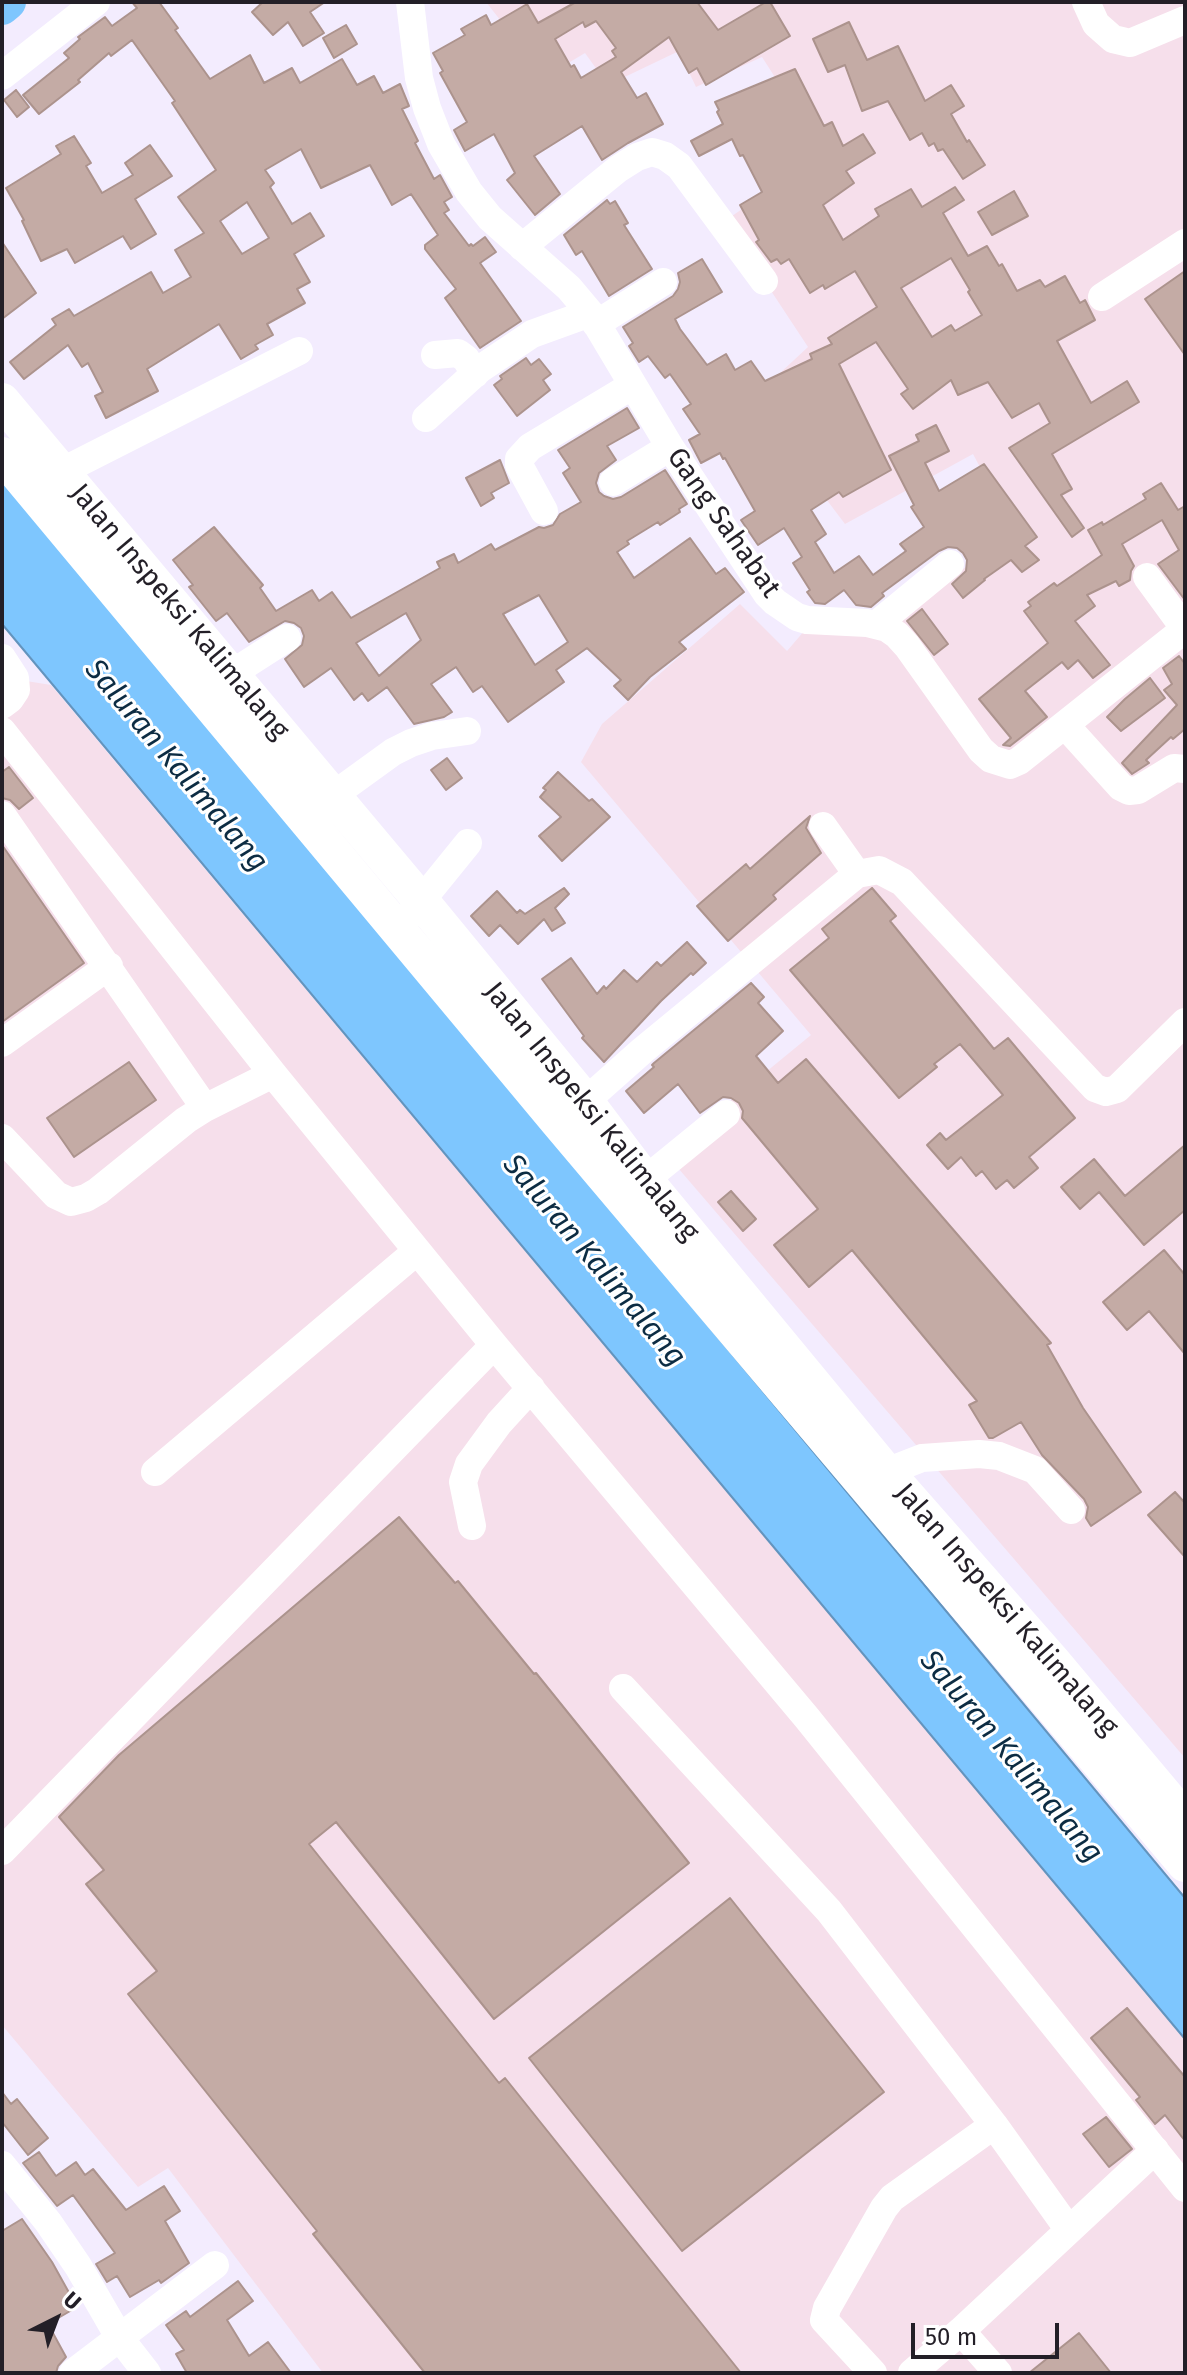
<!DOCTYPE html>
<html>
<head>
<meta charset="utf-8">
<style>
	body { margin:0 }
	#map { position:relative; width:1187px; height:2375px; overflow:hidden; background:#f3ecfe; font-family:"Fira Sans",sans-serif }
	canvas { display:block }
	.frame { position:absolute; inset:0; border:4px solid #231f27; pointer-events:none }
	.north { position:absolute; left:16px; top:2279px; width:80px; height:80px; -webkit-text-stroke:6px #fff; paint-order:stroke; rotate:42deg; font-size:22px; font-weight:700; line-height:32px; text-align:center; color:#231f27 }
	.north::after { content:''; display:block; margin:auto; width:28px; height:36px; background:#231f27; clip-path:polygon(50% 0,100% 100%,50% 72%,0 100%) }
	.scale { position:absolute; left:911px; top:2323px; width:148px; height:36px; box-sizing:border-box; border:4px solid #231f27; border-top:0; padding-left:10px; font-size:24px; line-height:28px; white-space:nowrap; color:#231f27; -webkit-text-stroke:6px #fff; paint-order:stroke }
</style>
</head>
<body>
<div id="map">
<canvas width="1187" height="2375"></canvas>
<div class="frame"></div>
<div class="north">U</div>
<div class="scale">50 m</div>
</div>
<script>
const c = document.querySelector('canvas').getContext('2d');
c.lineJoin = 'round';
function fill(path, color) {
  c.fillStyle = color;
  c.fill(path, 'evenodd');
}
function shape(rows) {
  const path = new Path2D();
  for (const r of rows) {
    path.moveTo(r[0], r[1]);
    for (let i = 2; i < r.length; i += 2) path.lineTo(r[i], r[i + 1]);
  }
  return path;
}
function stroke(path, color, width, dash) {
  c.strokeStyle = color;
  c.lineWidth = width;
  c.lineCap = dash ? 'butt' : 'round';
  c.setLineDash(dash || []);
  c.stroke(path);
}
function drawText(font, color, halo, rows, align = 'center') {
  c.font = font + ' "Fira Sans",sans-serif';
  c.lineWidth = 6;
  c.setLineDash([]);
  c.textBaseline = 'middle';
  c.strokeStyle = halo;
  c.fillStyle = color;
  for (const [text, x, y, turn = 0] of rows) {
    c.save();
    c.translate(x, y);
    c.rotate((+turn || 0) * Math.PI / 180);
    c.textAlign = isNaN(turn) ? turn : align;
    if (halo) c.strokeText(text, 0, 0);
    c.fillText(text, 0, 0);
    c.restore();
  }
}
const industrial = shape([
	[486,2,1185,2,1185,1758,666,1154,811,1035,581,762,602,724,740,604,787,651,817,616,899,617,1014,531,973,454,845,524,751,400,808,347,725,221,823,152,762,57,696,87,679,51,608,85,585,53,545,77],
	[2,666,14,679,51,685,1185,2039,1185,2373,323,2373,168,2168,138,2187,2,2025]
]);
const water = shape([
	[2,477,1185,1898,1185,2039,2,624,2,477]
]);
const river = shape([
	[2,7,8,2]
]);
const building = shape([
	[132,2,159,2,178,28,175,30,210,79,250,55,264,83,292,68,300,83,342,59,357,85,374,76,383,93,400,84,409,106,402,109,418,141,415,143,434,179,440,175,452,197,444,202,449,210,444,213,469,246,471,244,473,246,485,237,496,252,480,263,521,321,480,348,445,298,456,289,425,249,425,245,438,235,411,194,392,205,370,165,321,188,301,149,265,170,274,183,270,187,292,224,310,213,324,236,294,254,310,282,297,289,305,303,267,324,273,335,255,345,258,349,241,359,219,324,147,369,158,391,106,418,95,396,103,392,88,363,82,367,68,345,24,379,10,362,56,325,52,319,69,309,74,316,151,272,163,293,191,277,175,250,204,233,178,197,216,170,172,103,175,101,132,40,111,56,109,53,78,80,80,82,39,114,23,95,69,58,64,53,80,39,78,37,105,17,112,26,137,8,132,2],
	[247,202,269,238,242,254,220,221,247,202],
	[263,2,325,2,310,12,324,33,303,46,288,22,273,35,252,12,263,2],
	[576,2,697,2,718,30,766,2,770,2,790,36,706,85,697,68,689,73,669,37,621,72,637,98,646,93,663,124,628,143,602,160,582,126,534,156,560,194,535,215,507,180,515,173,494,134,465,151,454,130,467,122,440,73,443,71,433,53,465,35,461,29,486,15,491,25,527,4,538,23,576,2],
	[596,21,616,48,612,51,616,57,581,78,574,65,571,67,555,39,583,22,585,27,596,21],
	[849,22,867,60,898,46,925,101,951,85,964,106,951,114,967,142,969,140,985,165,963,179,943,149,938,151,934,143,929,146,922,133,910,140,888,101,862,111,845,65,828,72,813,39,849,22],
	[346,25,357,44,334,58,323,38,346,25],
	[795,69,824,126,832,122,843,146,863,134,875,153,846,171,854,183,823,205,843,240,879,216,875,209,911,189,922,207,955,187,964,200,943,213,968,256,987,246,999,266,1002,264,1017,291,1040,280,1045,287,1065,276,1080,303,1085,300,1095,320,1057,341,1091,403,1127,381,1139,402,1052,454,1072,489,1061,495,1084,528,1072,537,1009,448,1050,423,1039,403,1012,418,988,382,958,395,951,380,913,409,901,394,908,389,876,342,839,364,891,470,843,497,839,492,811,510,826,534,815,542,834,573,859,556,873,575,906,551,900,544,924,527,911,507,914,505,889,456,919,441,916,435,936,425,949,451,925,463,939,491,984,464,1037,537,1025,546,1039,560,1022,572,1011,560,984,579,985,580,963,598,952,584,966,571,967,560,963,553,957,548,948,547,939,551,882,593,884,596,871,607,856,605,844,590,825,604,815,603,807,592,810,590,793,563,802,557,784,528,758,545,741,520,755,511,725,458,723,459,720,453,701,463,689,440,700,434,683,409,691,404,670,374,665,378,648,356,639,362,629,346,633,343,623,327,673,296,678,289,680,282,678,273,702,259,722,292,675,319,680,329,707,365,726,354,735,370,751,361,765,381,812,359,810,354,832,344,828,338,877,307,855,271,825,289,823,285,810,293,789,259,781,264,777,259,771,262,756,242,759,240,740,205,762,192,743,155,740,156,732,139,699,156,691,141,723,124,717,112,719,110,715,102,795,69],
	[951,258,970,290,968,292,982,315,955,331,951,325,932,337,901,288,951,258],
	[16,90,29,107,17,117,4,100,16,90],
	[74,136,91,163,86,166,102,193,133,175,125,163,150,145,172,176,135,199,156,234,131,249,123,236,75,263,67,249,41,261,22,221,24,220,6,188,61,154,56,146,74,136],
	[1014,191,1028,216,992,235,978,212,1014,191],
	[607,200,610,204,615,201,628,223,624,225,652,269,609,296,582,251,576,255,564,235,607,200],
	[2,242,36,293,2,319,2,242],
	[1185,271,1185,355,1145,299,1185,271],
	[526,358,531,365,539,359,551,374,543,380,550,390,517,416,494,385,502,379,500,376,526,358],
	[627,408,639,428,607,446,616,460,599,473,596,483,599,492,604,496,613,499,621,497,665,470,687,504,679,509,680,512,660,525,658,522,627,541,629,544,617,552,634,578,690,538,716,574,725,568,744,592,679,642,686,649,650,677,628,700,614,686,621,680,587,648,556,670,564,682,508,722,482,686,473,692,456,667,431,684,452,712,444,717,414,724,387,687,368,701,362,693,354,700,331,668,304,687,285,659,302,645,304,636,301,628,294,623,285,621,249,642,227,613,216,621,189,587,193,585,173,560,214,527,263,585,260,588,276,611,312,590,319,601,332,592,351,618,440,568,437,562,454,554,458,563,491,544,495,550,539,527,544,528,553,525,560,514,581,502,563,473,570,468,558,450,627,408],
	[539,595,568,642,535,665,503,614,539,595],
	[406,613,421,640,379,676,356,643,406,613],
	[500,460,509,483,491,493,494,498,481,506,466,478,500,460],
	[1161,483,1178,510,1185,506,1185,600,1158,564,1179,550,1162,520,1122,544,1134,566,1131,571,1130,580,1119,586,1116,581,1087,595,1095,606,1075,621,1110,665,1093,678,1078,660,1068,669,1062,662,1025,691,1047,717,1010,746,1003,745,1011,738,979,699,1048,643,1024,611,1031,606,1028,602,1054,583,1057,586,1102,555,1088,530,1102,522,1103,525,1146,499,1143,494,1161,483],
	[922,609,948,644,934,655,907,621,922,609],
	[1179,656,1185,664,1185,729,1173,739,1171,737,1146,760,1149,763,1132,774,1122,763,1177,705,1164,690,1172,684,1163,668,1179,656],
	[1150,678,1165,698,1121,731,1107,717,1125,699,1150,678],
	[447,758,462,778,446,790,431,770,447,758],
	[9,767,33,798,19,809,10,800,2,798,2,772,9,767],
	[558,772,589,801,592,799,610,817,562,861,539,836,561,817,540,797,546,790,543,788,558,772],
	[810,816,806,828,821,853,773,895,776,899,728,941,697,906,746,864,750,869,810,816],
	[2,845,84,963,2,1022,2,845],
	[564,888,569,894,555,908,565,923,552,931,544,919,518,944,500,925,489,936,471,916,497,891,517,913,520,910,525,914,564,888],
	[872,888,896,916,890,921,994,1049,1008,1038,1075,1118,1029,1157,1038,1168,1014,1188,1007,1180,996,1189,982,1171,976,1176,961,1157,948,1169,927,1145,940,1133,946,1140,1003,1095,960,1044,934,1064,937,1067,899,1098,790,970,829,938,822,929,872,888],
	[687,942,706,963,693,975,691,973,661,1001,604,1062,582,1038,584,1036,542,979,571,958,597,994,604,986,606,989,624,970,637,982,657,962,661,966,687,942],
	[751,983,764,997,758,1003,783,1031,756,1056,778,1083,806,1059,1051,1343,1047,1345,1083,1408,1141,1492,1091,1526,1086,1518,1088,1507,1084,1499,1042,1455,1021,1422,993,1438,989,1438,969,1405,977,1401,852,1250,809,1287,774,1245,818,1209,742,1118,743,1111,739,1103,731,1098,723,1097,700,1113,678,1084,644,1113,626,1091,654,1067,652,1065,654,1063,751,983],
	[129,1062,156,1100,74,1157,47,1118,129,1062],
	[1185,1145,1185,1210,1144,1245,1099,1192,1080,1209,1061,1187,1094,1159,1125,1196,1185,1145],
	[731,1191,756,1219,743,1231,718,1202,731,1191],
	[1164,1250,1185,1275,1185,1354,1149,1311,1127,1330,1103,1302,1164,1250],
	[1175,1492,1185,1503,1185,1557,1148,1515,1175,1492],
	[399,1517,455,1583,458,1581,534,1674,536,1673,689,1863,494,2019,336,1822,309,1844,499,2083,505,2078,741,2373,425,2373,313,2234,317,2231,128,1994,157,1971,86,1884,104,1870,59,1817,119,1755,399,1517],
	[730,1898,884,2092,682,2251,529,2058,730,1898],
	[1127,2008,1185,2077,1185,2141,1165,2115,1155,2124,1136,2100,1140,2097,1091,2038,1127,2008],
	[2,2092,11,2104,17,2099,48,2138,28,2155,2,2122,2,2092],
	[1106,2117,1132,2149,1109,2167,1083,2134,1106,2117],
	[39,2152,56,2176,76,2162,85,2175,93,2169,126,2210,164,2186,180,2211,165,2221,189,2263,161,2283,159,2280,130,2297,117,2276,107,2282,96,2264,115,2253,73,2195,57,2206,23,2163,39,2152],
	[22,2219,52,2262,77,2307,48,2324,66,2357,58,2366,56,2373,2,2373,2,2231,22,2219],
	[238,2281,253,2301,227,2320,249,2356,268,2342,291,2373,187,2373,176,2354,184,2350,166,2325,186,2311,190,2317,238,2281],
	[1079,2333,1111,2373,1029,2373,1079,2333]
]);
const minor = shape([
	[410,2,419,78,427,108,441,144,469,192,490,218,569,288,590,313,670,447,767,594,775,602,797,617,807,620,867,623,887,628,897,635,907,646,981,750,991,759,1010,765,1019,761,1185,629],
	[1086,2,1096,24,1113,39,1130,43,1185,20],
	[2,76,96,2],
	[522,247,618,169,637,157,652,152,665,156,679,166,764,281],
	[1102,297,1185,243],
	[596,324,663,282],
	[435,355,458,353,466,359,475,374],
	[426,418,480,369,532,334,590,313],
	[43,481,299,351],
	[613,482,670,447],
	[544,511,519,465,519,459,530,447,633,385],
	[1147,577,1185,629],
	[877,624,950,564],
	[2,658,15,678,16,690,10,699,2,705],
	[216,687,231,674,287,638],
	[1065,725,1121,787,1129,791,1138,790,1174,768,1185,769],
	[2,731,273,1074,494,1345,807,1718,1185,2188],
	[317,807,393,752,411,743,432,736,467,731],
	[2,815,205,1108],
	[823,826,857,874],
	[408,917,468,843],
	[2,1043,109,966],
	[571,1114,643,1050,857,874,879,870,902,882,1095,1088,1106,1092,1117,1089,1185,1022],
	[2,1138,56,1195,71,1202,86,1198,98,1191,186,1120,205,1108,273,1074],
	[632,1193,645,1180,726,1114],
	[155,1472,417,1251],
	[870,1482,886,1472,922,1458,979,1454,999,1456,1035,1470,1071,1510],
	[472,1526,463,1482,469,1464,499,1423,531,1388],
	[623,1688,829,1911,994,2125,1069,2230],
	[2,1851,494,1345],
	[2,2165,48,2222,78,2266,119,2337,147,2373],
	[961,2331,998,2373],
	[73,2373,215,2265],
	[873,2373,824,2320,827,2308,884,2208,892,2198,994,2125],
	[912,2373,961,2331,1155,2150]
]);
const major = shape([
	[2,401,422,902,586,1102,645,1180,886,1472,1053,1662,1185,1819],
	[2,455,559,1123,1185,1864]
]);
const streetNames = [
	["Gang Sahabat",723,523,55],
	["Jalan Inspeksi Kalimalang",179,612,50],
	["Jalan Inspeksi Kalimalang",591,1112,51],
	["Jalan Inspeksi Kalimalang",1006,1610,49]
];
const waterNames = [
	["Saluran Kalimalang",176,766,50],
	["Saluran Kalimalang",594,1261,50],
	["Saluran Kalimalang",1011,1757,50]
];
fill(industrial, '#f6dfeb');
fill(water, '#7ec6fe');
stroke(water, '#6394be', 2);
stroke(river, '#7ec6fe', 36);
fill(building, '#c4aba5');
stroke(building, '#ac938d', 2);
stroke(minor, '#fff', 28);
stroke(major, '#fff', 36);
drawText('28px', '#231f27', '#fff', streetNames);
drawText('italic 30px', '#0c2c43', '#fff', waterNames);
</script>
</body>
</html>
